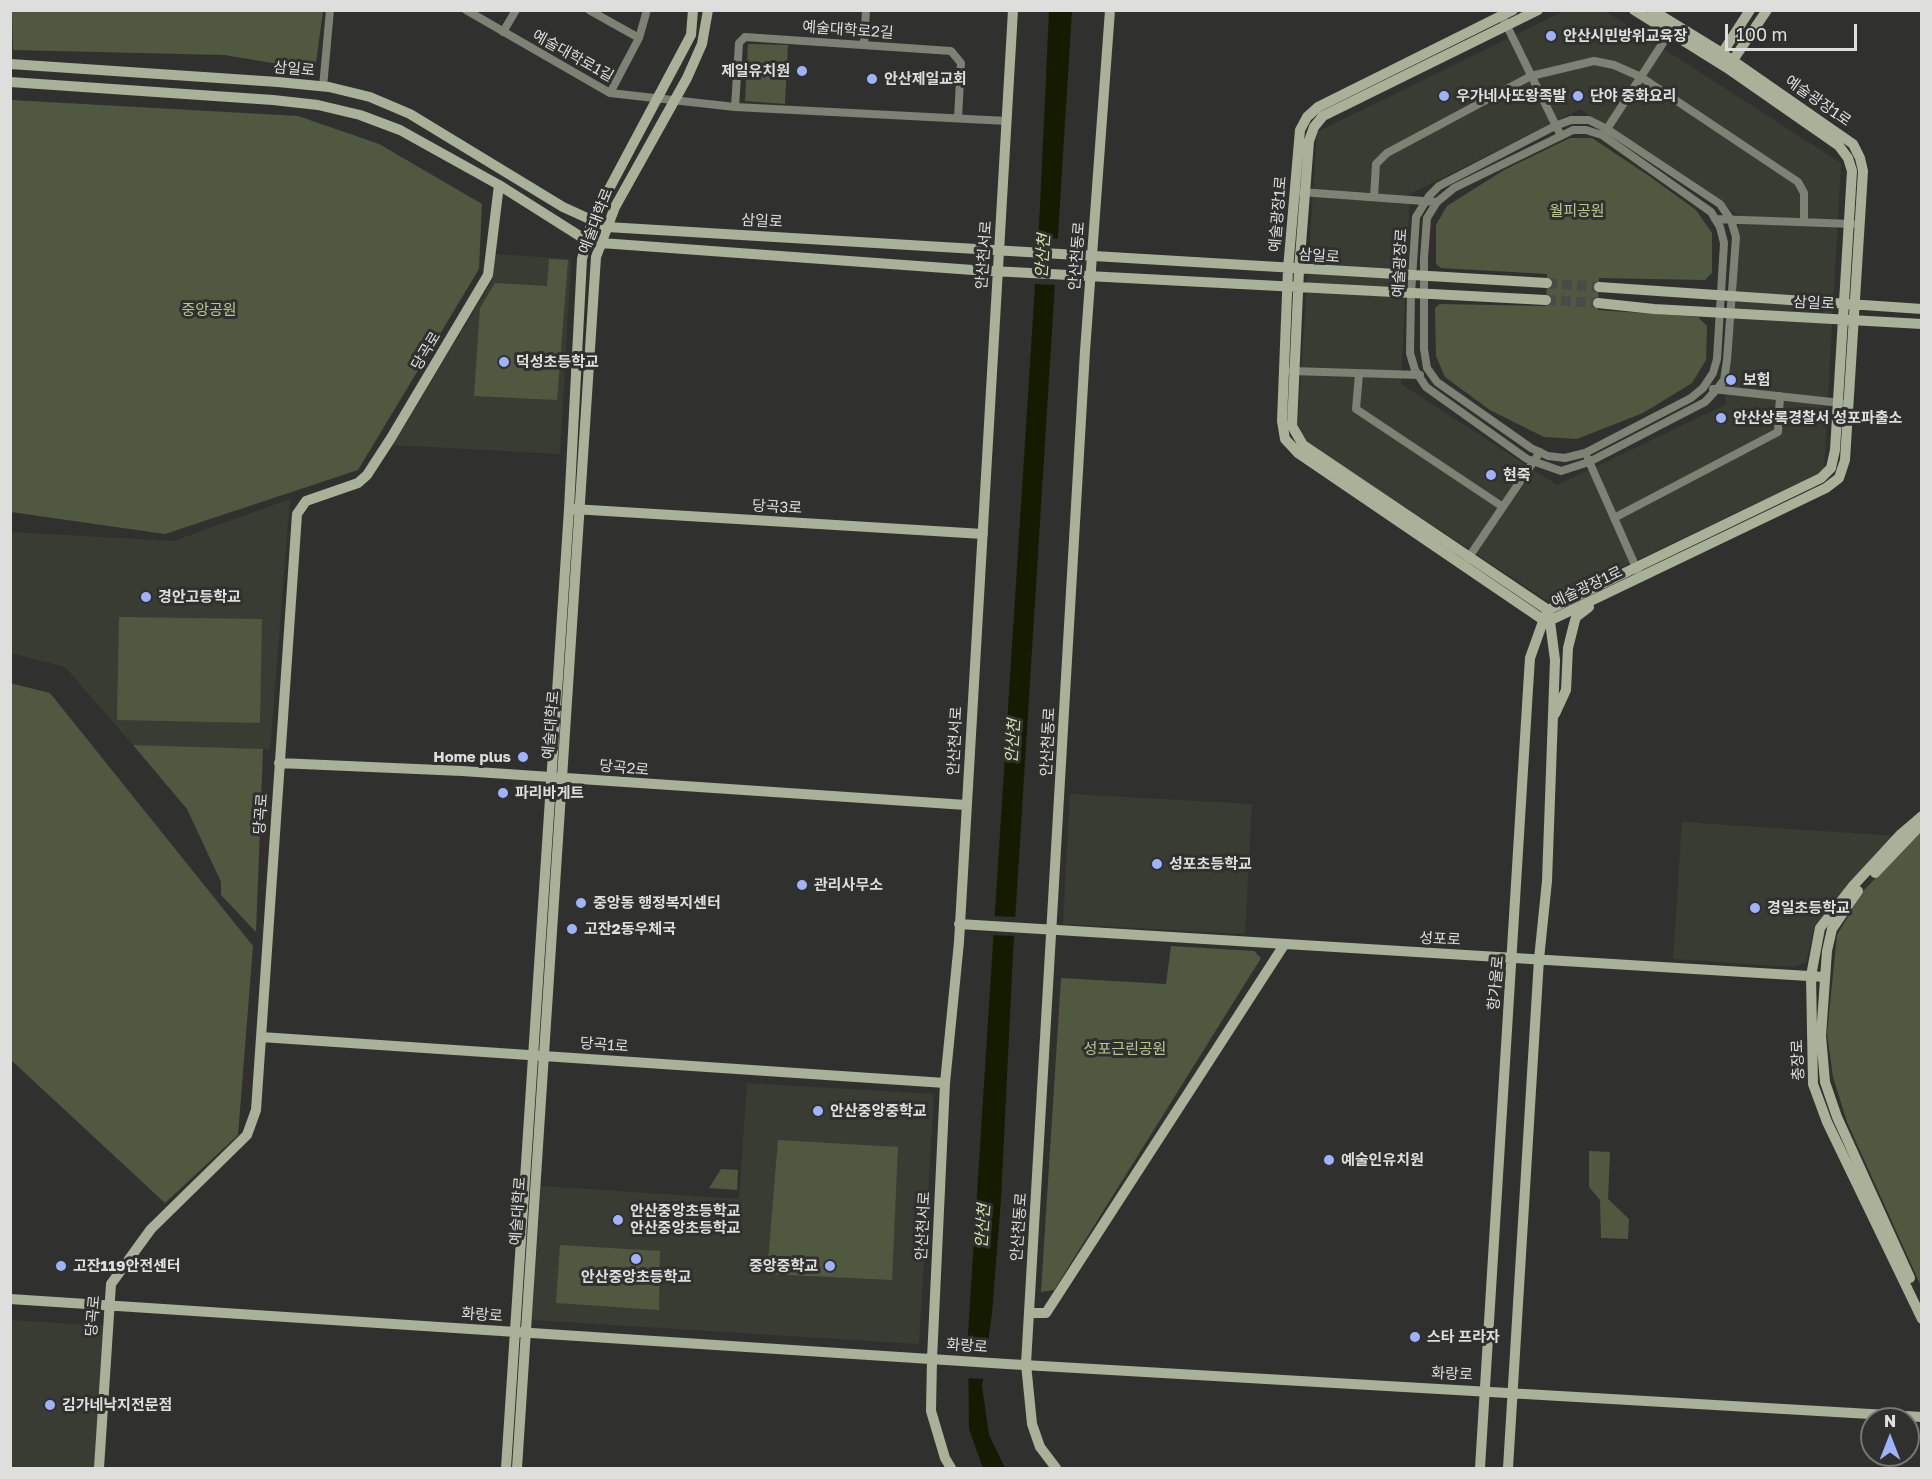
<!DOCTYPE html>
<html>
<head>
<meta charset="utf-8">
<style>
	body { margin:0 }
	#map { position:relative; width:1932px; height:1479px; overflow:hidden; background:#30312e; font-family:"Golos Text",sans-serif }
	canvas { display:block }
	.frame { position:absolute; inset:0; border:12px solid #dedfdd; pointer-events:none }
	.north { position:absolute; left:1860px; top:1407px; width:60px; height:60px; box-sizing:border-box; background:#30312e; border:2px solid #767774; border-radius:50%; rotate:0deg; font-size:16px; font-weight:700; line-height:24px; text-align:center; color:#dedfdd }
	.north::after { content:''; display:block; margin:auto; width:21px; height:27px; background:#9fb3fd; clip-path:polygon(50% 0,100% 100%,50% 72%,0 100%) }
	.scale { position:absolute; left:1725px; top:24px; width:132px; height:27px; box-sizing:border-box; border:3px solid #dedfdd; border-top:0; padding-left:8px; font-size:18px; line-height:21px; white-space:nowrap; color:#dedfdd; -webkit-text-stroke:4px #30312e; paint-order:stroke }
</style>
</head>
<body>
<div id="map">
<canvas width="1932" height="1479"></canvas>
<div class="frame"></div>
<div class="north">N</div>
<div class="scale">100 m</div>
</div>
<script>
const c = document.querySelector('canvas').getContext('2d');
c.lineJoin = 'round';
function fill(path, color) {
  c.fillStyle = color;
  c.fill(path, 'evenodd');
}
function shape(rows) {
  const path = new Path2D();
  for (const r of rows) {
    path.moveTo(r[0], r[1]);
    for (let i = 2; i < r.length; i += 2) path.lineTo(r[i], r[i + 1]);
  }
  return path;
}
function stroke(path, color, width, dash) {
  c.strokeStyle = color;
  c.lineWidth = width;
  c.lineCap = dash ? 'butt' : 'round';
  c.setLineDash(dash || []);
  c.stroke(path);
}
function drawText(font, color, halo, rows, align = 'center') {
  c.font = font + ' "Golos Text","Noto Sans KR",sans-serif';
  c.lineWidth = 6;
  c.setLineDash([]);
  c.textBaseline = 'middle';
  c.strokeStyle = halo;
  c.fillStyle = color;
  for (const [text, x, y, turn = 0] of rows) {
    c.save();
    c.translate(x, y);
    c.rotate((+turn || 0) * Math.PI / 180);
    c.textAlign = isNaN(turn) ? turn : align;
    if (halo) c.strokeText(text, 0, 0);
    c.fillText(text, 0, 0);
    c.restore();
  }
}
const built = shape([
	[1564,11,1605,11,1841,163,1824,471,1549,602,1297,436,1317,132],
	[1580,109,1739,215,1725,405,1557,485,1401,384,1410,194],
	[494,254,571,259,560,454,393,445,493,279],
	[290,499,270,750,133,745,65,667,11,653,10,532,174,541],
	[1070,794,1252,804,1245,934,1063,924],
	[1682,822,1898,836,1814,929,1806,963,1793,967,1673,959],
	[747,1083,934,1094,919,1344,532,1320,541,1186,739,1199],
	[10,1320,106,1326,96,1468,11,1468]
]);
const green = shape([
	[12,11,12,10,323,11,315,70,224,55,13,50],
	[748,44,788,45,785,104,745,101],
	[11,100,298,116,379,144,482,204,479,269,358,470,165,534,11,512],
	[1570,138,1592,138,1649,176,1696,210,1712,233,1712,273,1705,280,1599,278,1598,310,1698,317,1707,326,1706,360,1692,383,1643,413,1577,439,1544,437,1490,410,1445,377,1436,356,1435,308,1440,304,1546,306,1547,274,1441,268,1436,264,1436,225,1447,206,1504,170],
	[549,259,568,260,557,400,474,396,480,308,495,283,547,286],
	[119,617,262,619,260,723,117,720],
	[10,683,50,693,253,946,238,1135,165,1203,11,1060],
	[133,745,263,749,256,932,221,895,221,882,187,809],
	[1921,832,1921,1286,1847,1122,1833,1077,1827,1034,1837,935,1864,890],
	[1171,946,1254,951,1261,958,1054,1290,1041,1292,1061,978,1166,984],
	[778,1140,898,1147,892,1280,767,1274],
	[1589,1151,1610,1152,1608,1199,1629,1219,1628,1239,1601,1238,1600,1200,1589,1187],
	[721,1169,738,1170,737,1190,709,1188],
	[560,1245,660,1251,659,1310,556,1303]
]);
const water = shape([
	[1049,11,1072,11,1013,953,1001,1200,992,1313,982,1386,989,1435,1005,1468,983,1468,969,1429,968,1334,1040,207]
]);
const pier = shape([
	[1035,237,1062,239,1058,285,1032,284],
	[992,916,1018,917,1017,936,990,935],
	[965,1346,990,1347,986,1379,965,1378]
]);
const secondaryTunnel = shape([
	[1547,283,1599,287],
	[1546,300,1598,303]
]);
const street = shape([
	[466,10,610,93,735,107,1007,121],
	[589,10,639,38],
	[1502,16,1561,136],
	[503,32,516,10],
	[864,45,866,10],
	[323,87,330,10],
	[610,93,639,38,647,10],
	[735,107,739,43,745,37,951,51,961,63,958,118],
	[1571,120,1589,120,1607,129,1720,204,1731,220,1736,237,1727,360,1724,380,1717,389,1705,402,1589,462,1561,471,1527,459,1426,387,1415,370,1410,353,1411,294,1416,217,1429,196,1439,186,1555,126,1571,120],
	[1573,130,1586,130,1602,135,1711,212,1720,227,1724,243,1717,359,1713,373,1703,388,1691,398,1585,453,1565,458,1548,456,1531,448,1437,382,1427,368,1424,349,1424,258,1427,218,1437,202,1454,188,1573,130],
	[1605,132,1672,29],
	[1301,192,1437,202],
	[1374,197,1376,164,1387,153,1531,76,1594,61,1614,65,1641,77,1798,182,1804,193,1804,222],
	[1715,219,1852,224],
	[1291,371,1420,375],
	[1359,374,1356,409,1503,507],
	[1713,389,1841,403],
	[1588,459,1638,572],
	[1614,518,1778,432,1780,396],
	[1467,560,1540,452]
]);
const secondary = shape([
	[1513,10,1318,107,1307,117,1300,130,1288,269,1282,421,1285,439,1298,453,1542,619,1551,620,1826,488,1839,478,1845,460,1863,171,1860,158,1853,144,1722,53,1652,10],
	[1538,10,1323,116,1314,127,1309,141,1299,270,1292,426,1303,445,1548,610,1821,478,1831,468,1835,450,1852,171,1848,158,1839,146,1727,68,1634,10],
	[1719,58,1750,10],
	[10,64,278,82,329,87,370,97,410,114,563,207,607,227,1547,283],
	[1729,66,1767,10],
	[10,82,273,100,318,105,360,115,400,130,499,185,586,240,601,243,973,270,1546,300],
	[1599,287,1922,309],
	[1598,303,1654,309,1922,324],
	[573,509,983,534],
	[1555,714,1566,690,1568,648,1574,624,1576,617,1589,607],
	[279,763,462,771,966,805],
	[1922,816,1901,834,1852,887,1820,928,1811,976,1813,1084,1827,1122,1922,1319],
	[1875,873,1918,828],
	[1858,891,1832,929,1827,951,1821,1036,1825,1082,1837,1117,1910,1278],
	[959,924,1825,977],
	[261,1037,945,1083],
	[10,1299,1007,1364,1922,1417],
	[1029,1313,1046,1313,1284,945],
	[99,1468,111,1284,151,1229,247,1135,256,1110,297,514,306,501,358,483,367,475,391,438,488,275,499,185],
	[506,1468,569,509,582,259,592,221,691,35,693,10],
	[517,1468,596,257,615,207,687,78,702,44,708,10],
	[951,1468,945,1458,931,1411,932,1359,945,1083,959,942,1013,10],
	[1056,1468,1040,1447,1032,1424,1026,1364,1085,351,1110,10],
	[1480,1468,1528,689,1530,658,1545,616],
	[1508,1468,1539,959,1547,881,1555,660,1549,614]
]);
const markers = [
	[1551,36,6,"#9fb3fd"],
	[802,71,6,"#9fb3fd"],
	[872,79,6,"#9fb3fd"],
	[1444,96,6,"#9fb3fd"],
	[1578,96,6,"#9fb3fd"],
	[504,362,6,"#9fb3fd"],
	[1731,380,6,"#9fb3fd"],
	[1721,418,6,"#9fb3fd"],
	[1491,475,6,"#9fb3fd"],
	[146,597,6,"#9fb3fd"],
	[523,757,6,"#9fb3fd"],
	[503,793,6,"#9fb3fd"],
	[1157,864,6,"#9fb3fd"],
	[802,885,6,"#9fb3fd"],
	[581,903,6,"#9fb3fd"],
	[1755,908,6,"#9fb3fd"],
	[572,929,6,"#9fb3fd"],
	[818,1111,6,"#9fb3fd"],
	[1329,1160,6,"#9fb3fd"],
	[618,1220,6,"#9fb3fd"],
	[636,1259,6,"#9fb3fd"],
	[61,1266,6,"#9fb3fd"],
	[830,1266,6,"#9fb3fd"],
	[1415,1337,6,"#9fb3fd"],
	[50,1405,6,"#9fb3fd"]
];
const streetNames = [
	["예술대학로2길",848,30,4],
	["예술대학로1길",573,56,29],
	["삼일로",294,69,5],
	["예술광장1로",1818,101,35],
	["예술광장1로",1278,214,-85],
	["예술대학로",596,221,-69],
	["삼일로",762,221,3],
	["안산천서로",984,255,-86],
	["안산천동로",1077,256,-86],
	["삼일로",1319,256,4],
	["예술광장로",1400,263,-87],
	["삼일로",1814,303,3],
	["당곡로",426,351,-59],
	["당곡3로",777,507,3],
	["예술광장1로",1587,587,-25],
	["예술대학로",551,725,-85],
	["안산천서로",955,741,-87],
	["안산천동로",1048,742,-87],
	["당곡2로",624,768,5],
	["당곡로",261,814,-86],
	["성포로",1440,939,3],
	["항가울로",1496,983,-85],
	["당곡1로",604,1045,4],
	["충장로",1798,1060,-92],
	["예술대학로",518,1211,-86],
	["안산천서로",923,1226,-87],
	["안산천동로",1019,1227,-86],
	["화랑로",482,1315,4],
	["당곡로",93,1316,-85],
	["화랑로",967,1346,4],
	["화랑로",1452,1374,3]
];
const poiNames = [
	["안산시민방위교육장",1563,36],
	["제일유치원",790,71,"right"],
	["안산제일교회",884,79],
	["우가네사또왕족발",1456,96],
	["단야 중화요리",1590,96],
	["덕성초등학교",516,362],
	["보험",1743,380],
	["안산상록경찰서 성포파출소",1733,418],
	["현죽",1503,475],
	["경안고등학교",158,597],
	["Home plus",511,757,"right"],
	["파리바게트",515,793],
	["성포초등학교",1169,864],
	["관리사무소",814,885],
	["중앙동 행정복지센터",593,903],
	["경일초등학교",1767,908],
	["고잔2동우체국",584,929],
	["안산중앙중학교",830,1111],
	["예술인유치원",1341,1160],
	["안산중앙초등학교",630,1211],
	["안산중앙초등학교",630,1228],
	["고잔119안전센터",73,1266],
	["중앙중학교",818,1266,"right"],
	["안산중앙초등학교",636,1277,"center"],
	["스타 프라자",1427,1337],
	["김가네낙지전문점",62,1405]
];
const parkNames = [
	["월피공원",1577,211],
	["중앙공원",209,310],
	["성포근린공원",1125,1049]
];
const waterNames = [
	["안산천",1043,256,-86],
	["안산천",1013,741,-86],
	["안산천",983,1226,-86]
];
fill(built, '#393c33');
fill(green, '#515840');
fill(water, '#141b00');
fill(pier, '#30312e');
stroke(secondaryTunnel, '#4a4b48', 10, [10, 5]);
stroke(street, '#7e8274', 8);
stroke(secondary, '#a9b199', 10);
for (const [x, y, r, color] of markers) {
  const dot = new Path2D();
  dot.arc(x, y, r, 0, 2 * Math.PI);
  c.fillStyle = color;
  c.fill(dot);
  stroke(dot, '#30312e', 2);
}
drawText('15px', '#dedfdd', '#30312e', streetNames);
drawText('bold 15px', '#dedfdd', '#30312e', poiNames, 'left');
drawText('15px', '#b7c88e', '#30312e', parkNames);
drawText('italic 16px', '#d3e5aa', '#30312e', waterNames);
</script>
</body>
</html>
